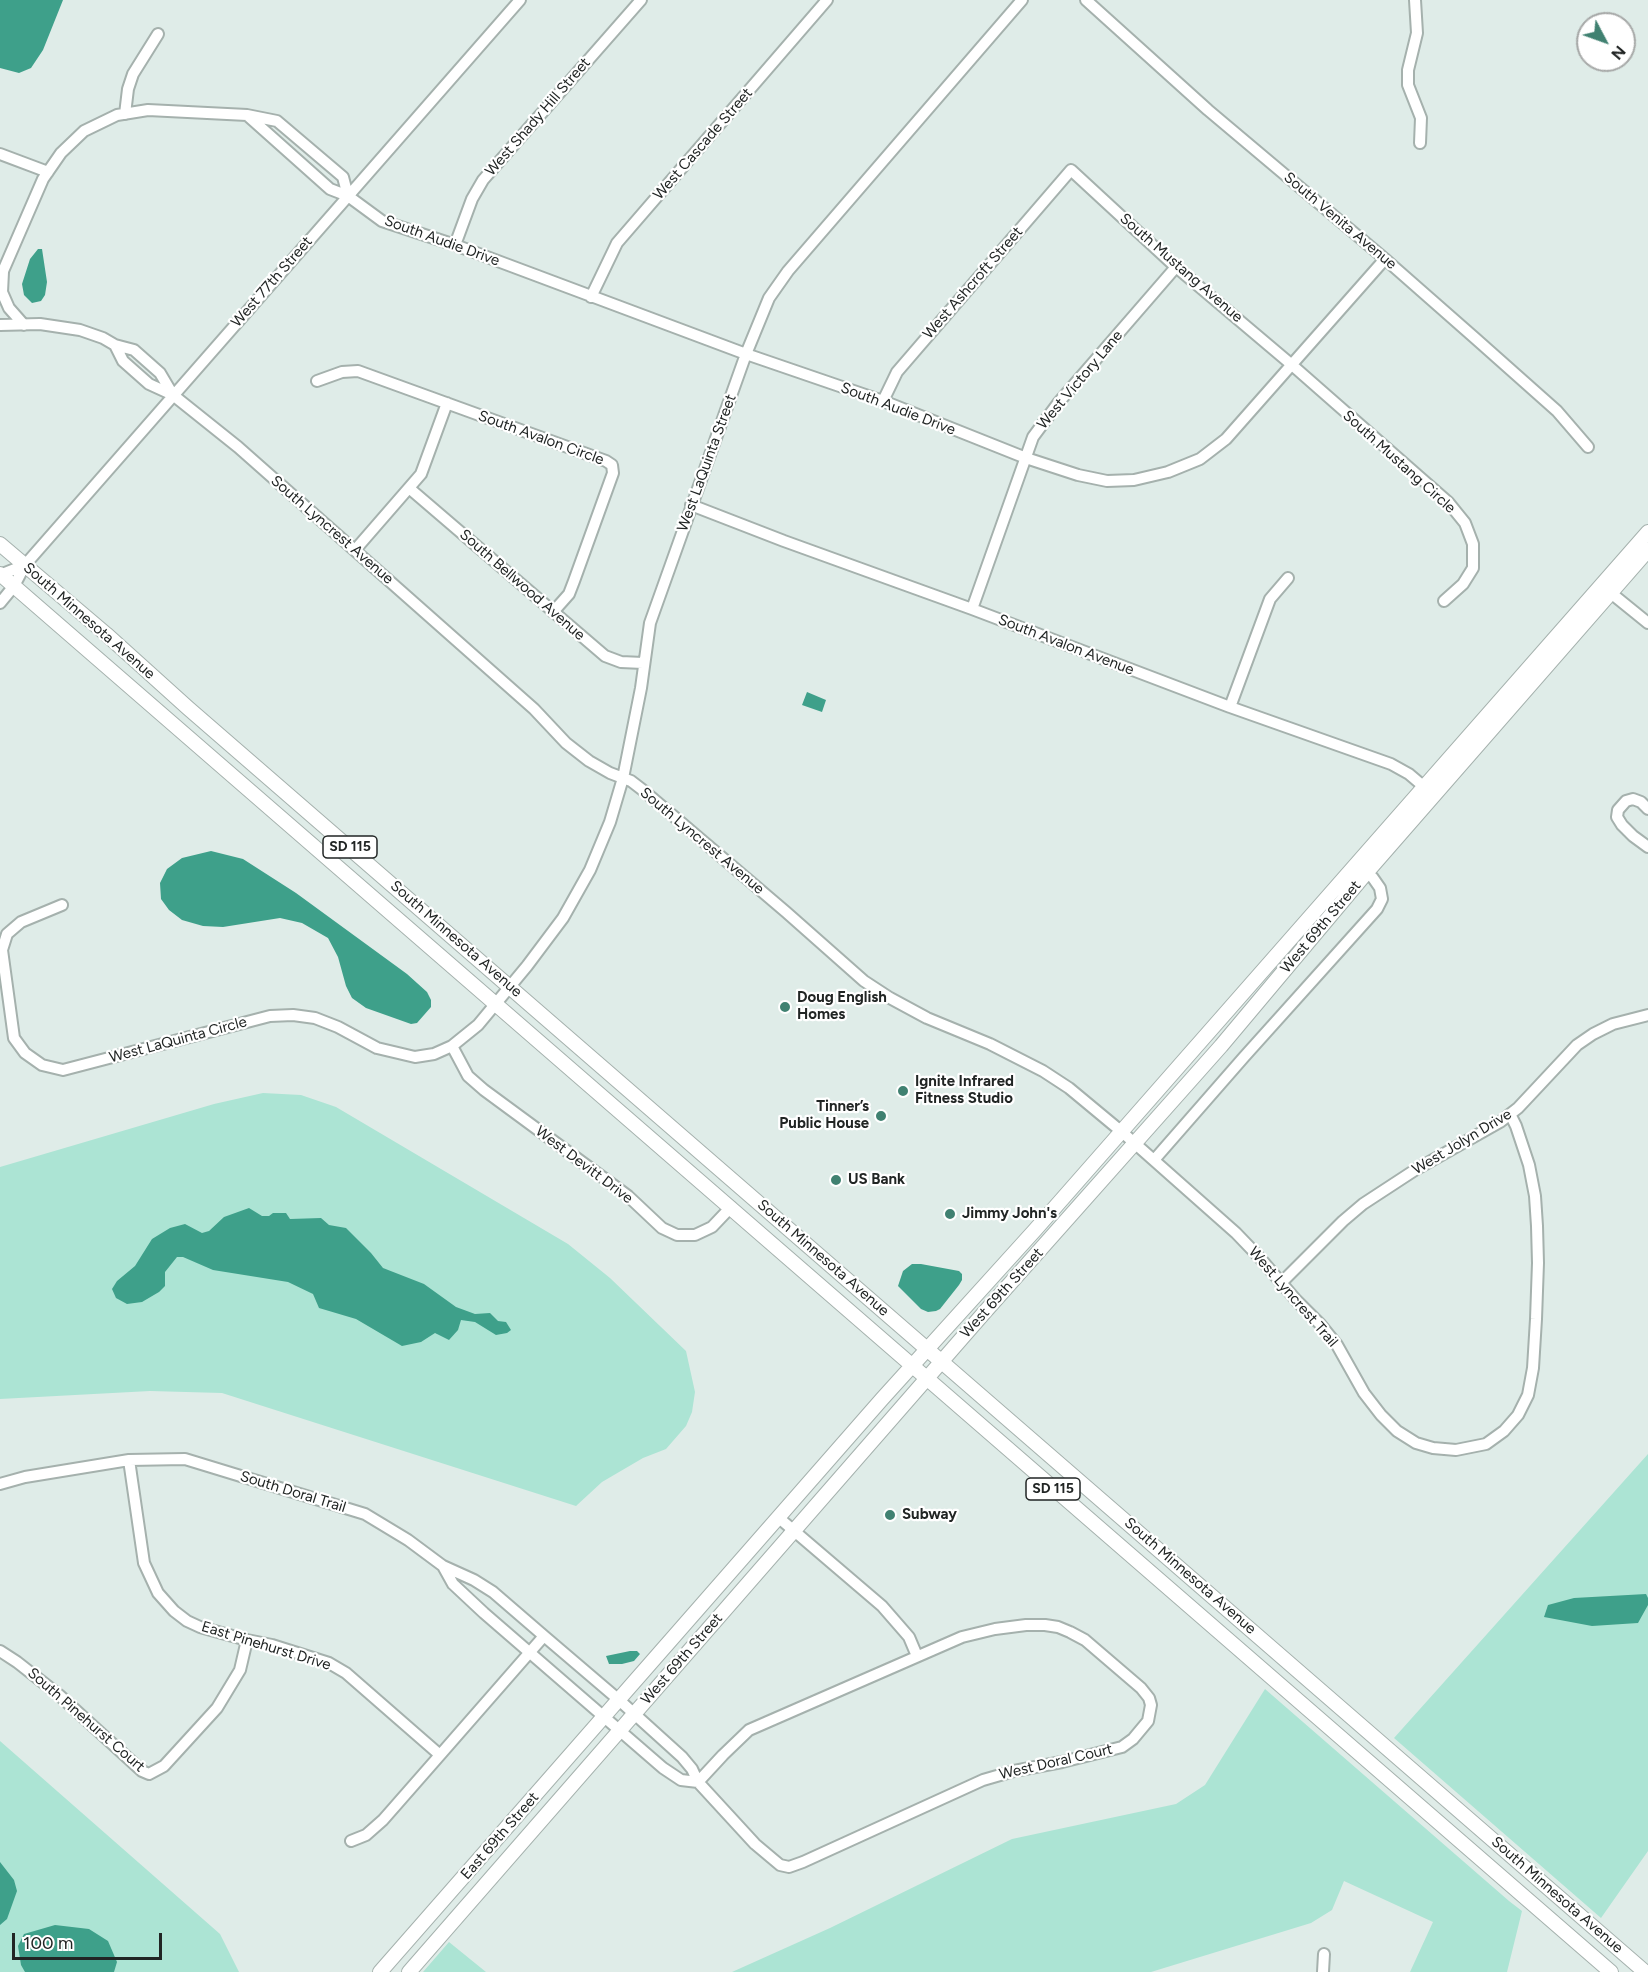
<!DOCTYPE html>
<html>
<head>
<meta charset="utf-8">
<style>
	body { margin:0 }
	#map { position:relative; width:1648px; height:1972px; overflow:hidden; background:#dfece8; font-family:Figtree,sans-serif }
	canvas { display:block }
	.north { position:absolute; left:1576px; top:12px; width:60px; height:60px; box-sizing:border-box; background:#fff; border:2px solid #a6a8a7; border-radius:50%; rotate:131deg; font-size:16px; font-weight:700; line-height:24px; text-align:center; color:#212524 }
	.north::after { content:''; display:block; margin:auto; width:21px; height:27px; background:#408171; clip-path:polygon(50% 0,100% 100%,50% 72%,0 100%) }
	.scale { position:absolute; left:12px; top:1933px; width:150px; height:27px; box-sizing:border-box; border:3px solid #212524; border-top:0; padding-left:8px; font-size:18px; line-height:21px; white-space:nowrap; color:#212524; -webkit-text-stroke:4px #fff; paint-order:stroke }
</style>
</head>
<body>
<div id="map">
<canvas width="1648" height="1972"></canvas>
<div class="north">N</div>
<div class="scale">100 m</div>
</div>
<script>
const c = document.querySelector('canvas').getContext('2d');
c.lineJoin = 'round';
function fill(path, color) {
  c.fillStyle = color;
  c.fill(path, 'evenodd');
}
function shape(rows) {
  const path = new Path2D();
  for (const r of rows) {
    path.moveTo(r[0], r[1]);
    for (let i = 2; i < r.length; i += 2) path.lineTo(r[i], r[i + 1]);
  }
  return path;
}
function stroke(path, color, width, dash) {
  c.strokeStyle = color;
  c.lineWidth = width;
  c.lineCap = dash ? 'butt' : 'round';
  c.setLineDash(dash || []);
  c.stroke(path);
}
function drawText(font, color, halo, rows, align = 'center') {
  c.font = font + ' Figtree,sans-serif';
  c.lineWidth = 4.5;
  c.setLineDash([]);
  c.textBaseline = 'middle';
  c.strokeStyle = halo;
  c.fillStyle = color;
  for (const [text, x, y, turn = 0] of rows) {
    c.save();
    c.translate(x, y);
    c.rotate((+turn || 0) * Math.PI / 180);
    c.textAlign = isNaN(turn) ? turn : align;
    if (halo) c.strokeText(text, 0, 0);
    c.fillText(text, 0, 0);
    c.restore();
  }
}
const green = shape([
	[263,1093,301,1095,336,1107,568,1244,610,1278,686,1351,695,1392,692,1412,686,1426,666,1449,643,1458,602,1482,576,1506,222,1393,150,1391,0,1399,0,1167,214,1104],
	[1648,1454,1648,1851,1601,1918,1394,1738],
	[1265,1689,1509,1901,1522,1911,1507,1972,1410,1972,1433,1922,1344,1881,1332,1910,1311,1923,1151,1972,732,1972,830,1928,1012,1839,1176,1804,1205,1785],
	[0,1741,220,1934,239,1972,0,1972],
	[449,1942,486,1972,423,1972]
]);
const water = shape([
	[0,0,63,0,43,50,31,68,19,73,0,68],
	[38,249,42,249,47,282,45,295,41,301,32,303,24,295,22,284,30,259],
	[807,692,826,700,822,712,802,705],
	[211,851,243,859,296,893,407,974,427,992,431,1000,431,1007,417,1023,411,1024,366,1008,352,998,346,986,338,957,328,938,302,923,280,918,223,927,203,926,182,920,169,910,161,899,160,883,167,869,182,858],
	[249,1208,262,1216,269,1216,273,1213,286,1213,290,1219,321,1218,329,1225,346,1228,371,1253,383,1268,424,1284,456,1307,475,1314,490,1313,498,1321,506,1322,511,1330,507,1333,496,1335,475,1322,461,1320,458,1330,449,1340,435,1333,421,1342,402,1346,356,1319,319,1308,313,1294,288,1282,213,1270,183,1257,177,1257,165,1272,165,1286,159,1292,142,1302,127,1304,116,1298,112,1289,117,1281,135,1266,152,1239,170,1228,185,1224,202,1233,209,1231,224,1217],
	[912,1264,921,1264,959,1271,962,1274,962,1280,959,1285,940,1309,936,1311,928,1312,921,1309,898,1286,903,1271],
	[1646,1594,1648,1598,1648,1605,1638,1623,1592,1626,1544,1617,1548,1605,1574,1598],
	[630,1651,637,1651,640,1654,634,1661,622,1664,609,1664,606,1656],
	[0,1862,14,1880,17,1891,7,1919,0,1925],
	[55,1925,89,1929,108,1941,117,1962,114,1972,25,1972,21,1965,18,1946,24,1934]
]);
const minor = shape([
	[1086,0,1208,110,1385,259,1476,339,1557,411,1588,447],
	[1415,0,1417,33,1408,70,1408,85,1421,118,1420,143],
	[125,114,128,89,133,74,158,34],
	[247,115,330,189,348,196,382,221,455,245,746,354,883,401,1026,458,1078,475,1107,481,1134,480,1168,472,1200,459,1226,439,1385,259],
	[0,154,48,172],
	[455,245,472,199,483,180,641,0],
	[3,272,2,292,9,308,24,325],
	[0,278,43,179,61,153,84,131,117,115,148,110,247,115,277,121,343,177,348,196],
	[591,297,617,243,827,0],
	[0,325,40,324,80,330,103,338,115,345,134,350,160,373,173,395],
	[115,345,123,361,149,384,173,395,238,447,534,709,566,743,589,761,610,773,631,781,644,791,786,912,864,981,890,998,927,1018,990,1044,1043,1071,1069,1088,1122,1132,1236,1233,1260,1258,1296,1300,1320,1324,1337,1345,1364,1393,1381,1415,1397,1431,1416,1443,1433,1448,1456,1450,1486,1444,1504,1431,1518,1415,1528,1395,1533,1368,1536,1319,1538,1263,1537,1226,1535,1196,1529,1165,1516,1126,1510,1114],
	[317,381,342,372,358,371,606,461,612,465,613,473,574,581,569,594,553,612],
	[883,401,897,372,1071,170,1176,267,1292,365,1448,502,1465,523,1473,544,1473,568,1463,584,1444,601],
	[409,488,605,656,621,662,643,663],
	[691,505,784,541,972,609,1230,707,1391,764,1409,774,1429,791],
	[355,550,421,474,447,403],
	[0,575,25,565],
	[1606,589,1648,623],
	[0,603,14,586,25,565,520,0],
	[972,609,1033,437,1059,402,1176,267],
	[1230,707,1270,599,1288,578],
	[1648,809,1641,802,1633,799,1626,801,1618,810,1617,817,1622,825,1633,836,1648,847],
	[62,905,21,922,7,934,2,950,14,1038,25,1053,42,1065,63,1070,270,1016,293,1015,315,1018,338,1027,377,1048,415,1057,434,1054,452,1046,478,1025,527,966,563,918,590,870,610,822,623,778,641,688,650,623,746,354,769,298,788,271,1022,0],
	[452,1046,468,1076,484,1090,628,1196,662,1228,677,1235,695,1235,712,1227,731,1207],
	[1154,1160,1244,1057,1377,909,1382,899,1380,888,1373,878,1362,868],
	[1282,1282,1343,1221,1363,1204,1415,1170,1500,1122,1518,1108,1577,1045,1593,1034,1613,1024,1648,1015],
	[129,1460,144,1563,158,1593,174,1611,187,1621,200,1627,247,1640,272,1645,329,1663,346,1673,440,1755,544,1636],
	[0,1484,25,1477,129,1460,185,1459,365,1514,408,1540,443,1566,474,1580,493,1592,544,1636,619,1700,682,1757,692,1769,698,1782,755,1844,780,1865,789,1867,803,1862,983,1780,1014,1771,1062,1762,1122,1747,1133,1739,1148,1721,1151,1705,1149,1698,1141,1688,1085,1640,1070,1632,1058,1627,1045,1625,1026,1625,995,1629,962,1637,749,1730,723,1755,698,1782],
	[779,1518,882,1606,909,1637,917,1656],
	[443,1566,453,1584,484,1613,663,1768,681,1780,698,1782],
	[0,1651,17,1662,59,1695,142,1771,149,1774,164,1766,217,1708,240,1670,247,1640],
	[351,1841,366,1835,383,1820,440,1755],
	[1323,1972,1324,1954]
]);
const major = shape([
	[0,544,106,634,188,708,1645,1972],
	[0,574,1611,1972],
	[380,1972,882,1399,1035,1230,1648,532],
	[409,1972,983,1314,1221,1046,1367,872,1648,550]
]);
const markers = [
	[785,1007,6,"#408171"],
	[903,1091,6,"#408171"],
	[881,1116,6,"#408171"],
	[836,1180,6,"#408171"],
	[950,1214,6,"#408171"],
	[890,1515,6,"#408171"]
];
const shields = [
	[350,847,54],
	[1053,1489,54]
];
const shieldNames = [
	["SD 115",350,847],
	["SD 115",1053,1489]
];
const streetNames = [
	["West Shady Hill Street",538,117,-49],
	["West Cascade Street",703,144,-49],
	["South Venita Avenue",1340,221,40],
	["South Audie Drive",442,241,20],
	["South Mustang Avenue",1181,268,41],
	["West 77th Street",272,282,-49],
	["West Ashcroft Street",973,283,-49],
	["West Victory Lane",1080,380,-50],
	["South Audie Drive",898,409,21],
	["South Avalon Circle",541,438,20],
	["South Mustang Circle",1399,462,42],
	["West LaQuinta Street",707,463,-70],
	["South Lyncrest Avenue",332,530,41],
	["South Bellwood Avenue",522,585,41],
	["South Minnesota Avenue",89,621,41],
	["South Avalon Avenue",1066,645,21],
	["South Lyncrest Avenue",702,841,40],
	["West 69th Street",1321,927,-50],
	["South Minnesota Avenue",456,939,41],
	["West LaQuinta Circle",178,1040,-15],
	["West Jolyn Drive",1462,1142,-31],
	["West Devitt Drive",584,1165,37],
	["South Minnesota Avenue",823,1258,41],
	["West 69th Street",1002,1293,-48],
	["West Lyncrest Trail",1293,1297,49],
	["South Doral Trail",293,1492,17],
	["South Minnesota Avenue",1190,1576,41],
	["East Pinehurst Drive",266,1646,17],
	["West 69th Street",682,1659,-49],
	["South Pinehurst Court",86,1720,41],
	["West Doral Court",1056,1762,-13],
	["East 69th Street",500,1836,-49],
	["South Minnesota Avenue",1557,1895,41]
];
const poiNames = [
	["Doug English",797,998],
	["Homes",797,1015],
	["Ignite Infrared",915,1082],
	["Fitness Studio",915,1099],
	["Tinner’s",869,1107,"right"],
	["Public House",869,1124,"right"],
	["US Bank",848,1180],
	["Jimmy John's",962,1214],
	["Subway",902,1515]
];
fill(green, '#ace4d4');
fill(water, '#3ea08a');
stroke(minor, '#a5b1ad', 14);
stroke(major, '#a5b1ad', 16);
stroke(minor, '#fff', 10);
stroke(major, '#fff', 14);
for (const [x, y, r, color] of markers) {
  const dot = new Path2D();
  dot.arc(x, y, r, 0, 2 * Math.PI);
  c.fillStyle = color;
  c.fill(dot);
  stroke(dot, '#fff', 2);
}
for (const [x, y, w] of shields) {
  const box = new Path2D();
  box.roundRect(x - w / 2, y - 11, w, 22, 4.5);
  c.fillStyle = '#fff';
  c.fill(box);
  stroke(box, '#212524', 1.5);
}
drawText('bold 14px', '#212524', null, shieldNames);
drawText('15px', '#212524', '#fff', streetNames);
drawText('bold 15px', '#212524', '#fff', poiNames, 'left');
</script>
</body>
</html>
